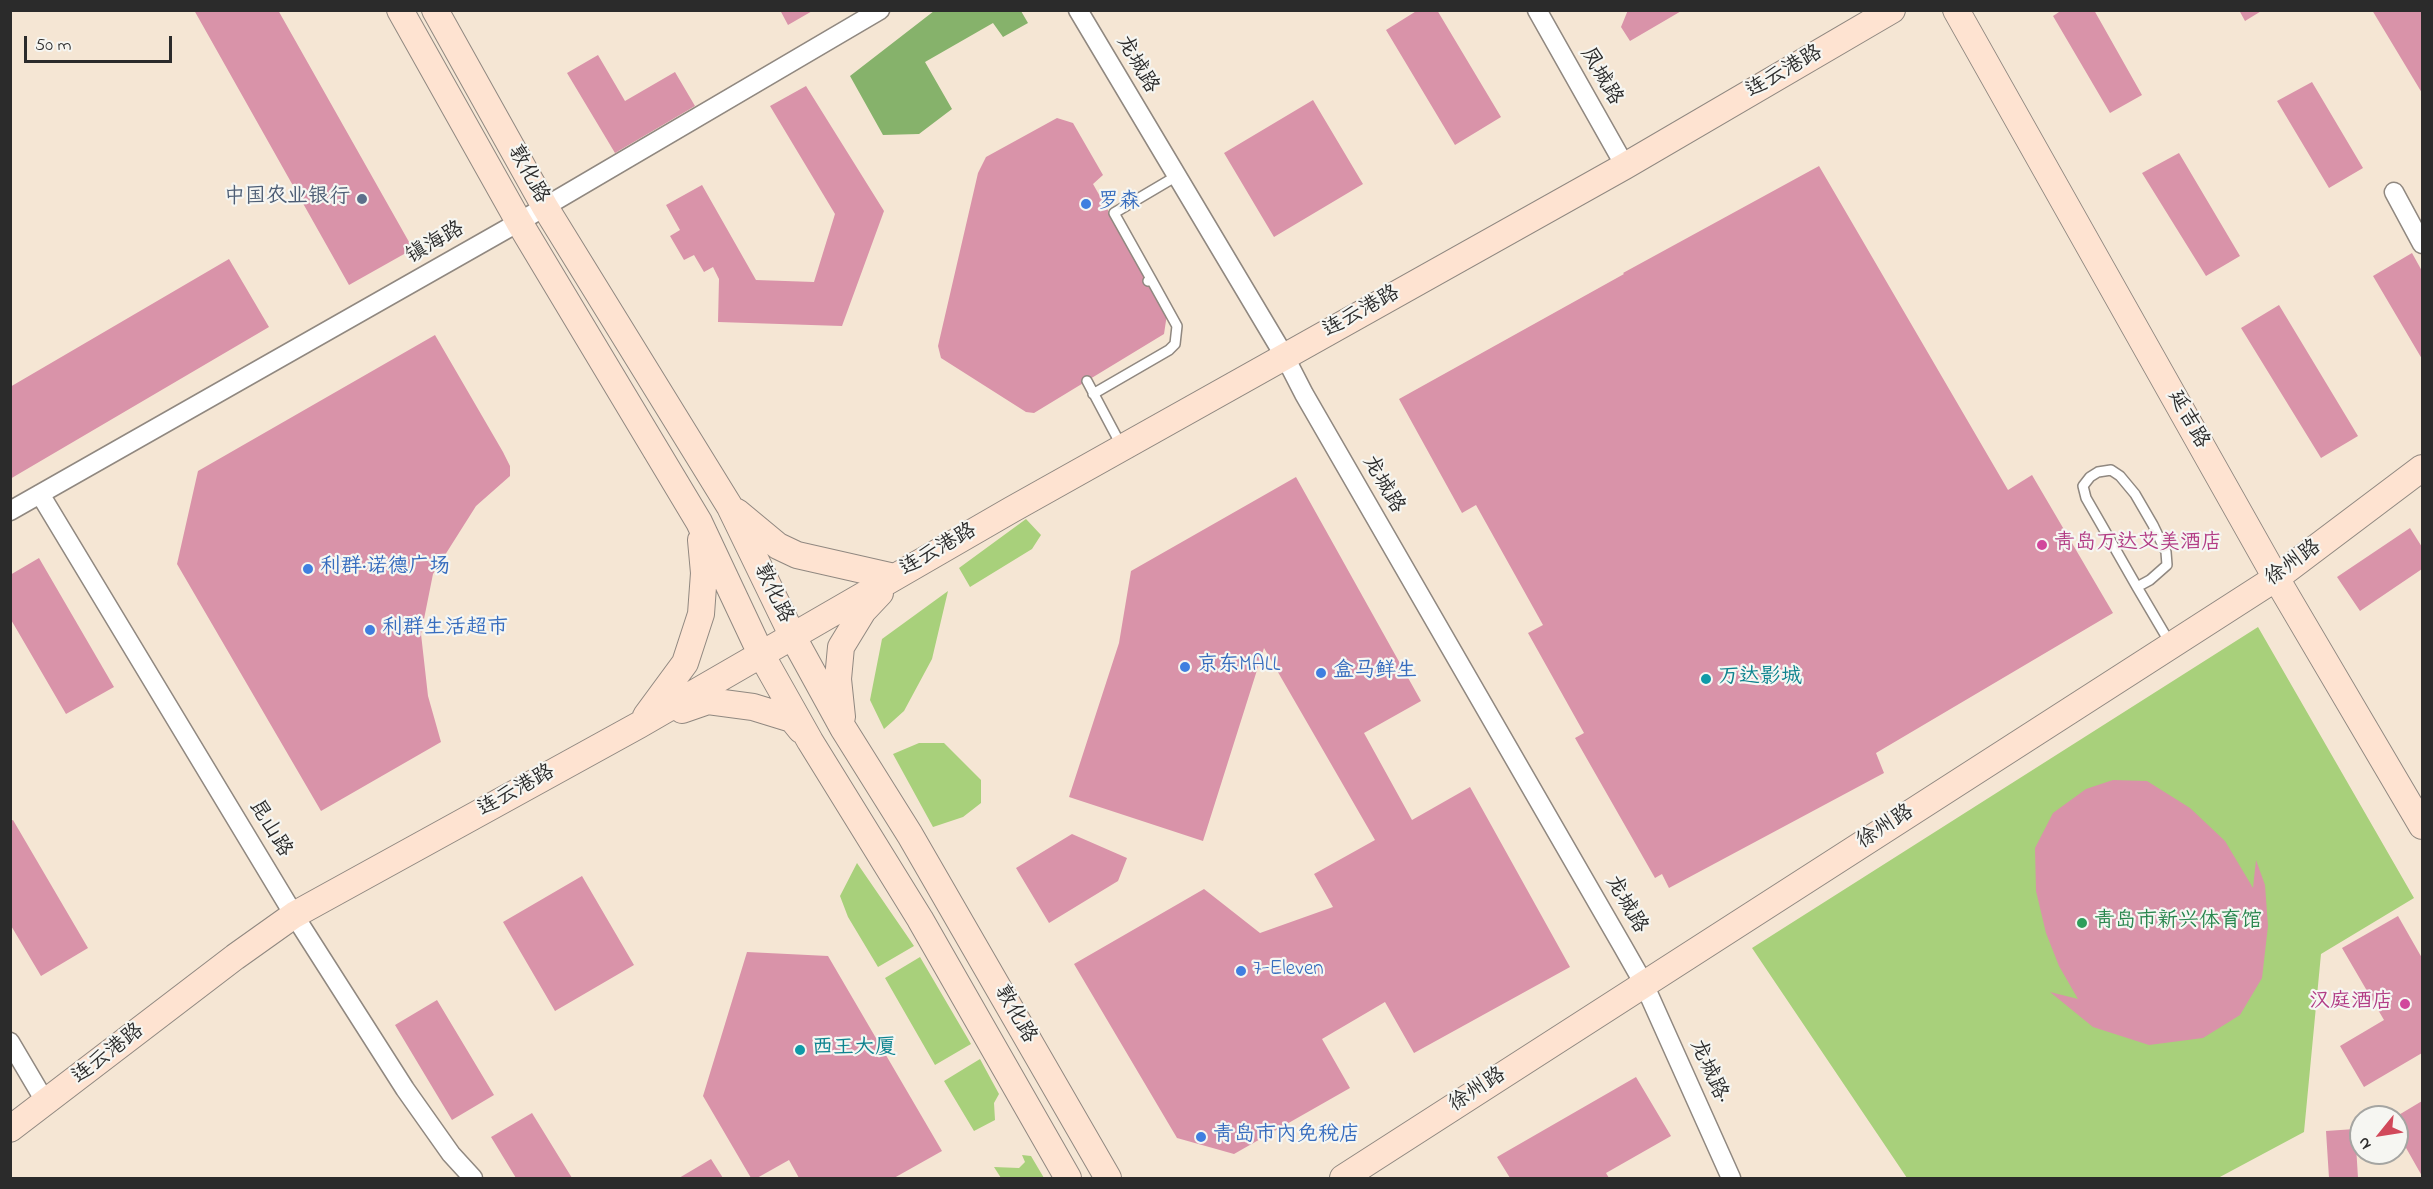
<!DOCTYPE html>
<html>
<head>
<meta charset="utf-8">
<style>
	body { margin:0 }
	#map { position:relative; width:2433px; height:1189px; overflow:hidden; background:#f5e6d4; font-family:"Indie Flower",sans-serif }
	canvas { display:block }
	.frame { position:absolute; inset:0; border:12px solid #2b2b2b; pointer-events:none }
	.north { position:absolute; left:2349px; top:1105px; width:60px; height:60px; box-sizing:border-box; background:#f6f6f2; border:2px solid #a5a5a2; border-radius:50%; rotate:240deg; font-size:16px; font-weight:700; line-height:24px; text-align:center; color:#2b2b2b }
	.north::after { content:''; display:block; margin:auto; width:21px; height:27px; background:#d1495b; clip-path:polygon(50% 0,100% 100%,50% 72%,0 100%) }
	.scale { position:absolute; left:24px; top:36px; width:148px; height:27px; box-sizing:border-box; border:3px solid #2b2b2b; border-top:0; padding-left:8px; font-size:18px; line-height:21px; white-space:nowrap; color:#2b2b2b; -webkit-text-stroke:4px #f6f6f2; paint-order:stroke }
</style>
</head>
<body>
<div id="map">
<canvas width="2433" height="1189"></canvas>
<div class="frame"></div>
<div class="north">N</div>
<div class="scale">50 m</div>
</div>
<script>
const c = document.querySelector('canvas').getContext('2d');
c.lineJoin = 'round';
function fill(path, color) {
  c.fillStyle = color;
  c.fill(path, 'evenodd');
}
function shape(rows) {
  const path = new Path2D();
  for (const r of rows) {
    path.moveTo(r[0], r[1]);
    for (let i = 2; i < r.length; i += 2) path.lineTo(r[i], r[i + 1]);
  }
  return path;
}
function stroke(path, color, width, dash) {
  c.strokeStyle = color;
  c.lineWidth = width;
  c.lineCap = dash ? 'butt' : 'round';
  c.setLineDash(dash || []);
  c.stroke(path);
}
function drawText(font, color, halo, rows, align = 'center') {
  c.font = font + ' "Indie Flower","LXGW WenKai TC",sans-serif';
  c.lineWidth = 4.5;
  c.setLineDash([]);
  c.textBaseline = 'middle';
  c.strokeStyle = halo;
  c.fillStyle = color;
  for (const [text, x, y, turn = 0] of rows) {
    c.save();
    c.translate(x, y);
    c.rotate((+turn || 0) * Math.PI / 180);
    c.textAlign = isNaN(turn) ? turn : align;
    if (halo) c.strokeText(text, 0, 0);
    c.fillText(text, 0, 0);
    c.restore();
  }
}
const green = shape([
	[1026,519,1041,535,1032,549,970,587,959,568],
	[948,591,932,659,904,711,884,729,870,700,882,639],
	[2258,627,2414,898,2321,954,2304,1132,2218,1178,1907,1178,1752,948],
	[919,743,944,743,981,780,981,803,963,817,933,827,893,754],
	[857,863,914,946,878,967,848,917,840,896],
	[920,957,971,1044,935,1065,885,978],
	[980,1059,999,1094,994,1103,995,1120,974,1131,944,1081],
	[1022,1155,1031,1156,1044,1178,1001,1178,994,1167,1019,1168,1025,1162]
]);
const forest = shape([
	[934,11,1021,11,1028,23,1003,37,993,23,925,62,952,109,919,134,883,135,850,76]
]);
const building = shape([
	[194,10,278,10,413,249,349,285],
	[780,10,814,10,788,25],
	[1418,10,1437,10,1501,117,1455,145,1386,30],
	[1628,10,1683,10,1630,41,1621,27],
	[2062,10,2094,10,2142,95,2110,113,2053,16],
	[2239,10,2263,10,2245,21],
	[2372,10,2422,10,2422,93],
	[598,55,625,101,675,72,695,106,615,153,567,73],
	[2312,82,2363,168,2329,188,2277,101],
	[806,86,884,211,842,326,718,322,719,279,713,267,704,272,694,255,684,260,670,236,680,230,666,205,702,185,756,280,814,282,835,214,770,106],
	[1313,100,1363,184,1274,237,1224,153],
	[1057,118,1073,123,1103,175,1093,184,1167,314,1164,334,1034,413,1026,412,941,358,938,346,978,173,986,157],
	[2179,153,2240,256,2206,276,2142,173],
	[1819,166,2008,490,2032,475,2113,613,1876,753,1884,773,1669,888,1662,874,1655,878,1575,738,1584,733,1528,633,1543,625,1476,505,1462,513,1399,399,1624,274,1623,273],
	[2412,253,2422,271,2422,359,2373,276],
	[229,259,269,327,10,479,10,387],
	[2279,305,2358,436,2321,458,2241,328],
	[435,335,503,452,510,466,510,476,476,506,433,574,421,634,428,696,441,742,321,811,177,564,198,471],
	[1296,477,1421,701,1364,733,1412,820,1470,787,1570,967,1414,1053,1385,1002,1322,1039,1350,1088,1234,1154,1177,1138,1074,964,1204,889,1260,933,1333,907,1314,874,1375,840,1264,648,1203,841,1069,797,1119,643,1131,571],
	[2410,528,2422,547,2422,569,2360,611,2337,577],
	[39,558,114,687,66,714,10,618,10,575],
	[2113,780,2147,781,2190,808,2225,841,2253,888,2256,860,2265,885,2268,926,2262,978,2240,1015,2203,1038,2149,1045,2093,1027,2050,992,2078,999,2059,966,2046,933,2036,891,2035,848,2053,813,2086,789],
	[13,820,88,948,41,976,10,924,10,821],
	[1072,834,1127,858,1118,881,1049,923,1016,868],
	[582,876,634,965,555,1011,503,922],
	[2398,916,2422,958,2422,1053,2364,1087,2340,1046,2384,1020,2342,948],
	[747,952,828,956,942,1151,894,1178,799,1178,789,1160,757,1178,751,1178,703,1096],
	[437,1000,494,1095,452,1120,395,1025],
	[1636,1077,1671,1136,1606,1173,1609,1178,1510,1178,1497,1157],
	[2422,1101,2422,1176,2397,1132,2397,1116],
	[532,1113,572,1178,516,1178,491,1137],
	[2355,1129,2358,1178,2329,1178,2326,1131],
	[711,1159,723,1178,679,1178]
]);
const lane = shape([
	[1148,281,1151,279,1114,213,1175,177],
	[1087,381,1121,445],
	[1093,394,1169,350,1175,344,1177,326,1151,279],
	[2137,587,2150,580,2167,565,2166,552,2153,525,2135,494,2120,476,2111,470,2098,472,2090,477,2083,486,2086,498,2101,524,2137,587,2170,643]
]);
const street = shape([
	[1078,10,1285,357,1304,394,1623,947,1644,984,1731,1178],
	[1537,10,1625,166],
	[2394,192,2422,244],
	[40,494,294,915,405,1089,451,1154,473,1178],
	[10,511,519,222,880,10],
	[10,1042,46,1103]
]);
const secondary = shape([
	[400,10,519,222,699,522,761,654,810,741,920,919,1068,1178],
	[435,10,545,207,730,507,793,637,843,728,910,835,1108,1178],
	[1956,10,2276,578,2422,826],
	[737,512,778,546,797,555,894,577],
	[682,710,708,701,753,707,792,719,801,730],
	[646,716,685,663,701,614,704,573,701,540],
	[842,717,838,679,841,647,863,611,880,593],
	[10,1129,235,957,294,915,639,725,1011,510,1625,166,1892,10],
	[1343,1178,2276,578,2422,468]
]);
const markers = [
	[362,199,6,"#5c6f8a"],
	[1086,204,6,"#3f7fe0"],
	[2042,545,6,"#d1479c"],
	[308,569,6,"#3f7fe0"],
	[370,630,6,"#3f7fe0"],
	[1185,667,6,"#3f7fe0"],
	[1321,673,6,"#3f7fe0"],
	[1706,679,6,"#0f9aa8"],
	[2082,923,6,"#2e9e5b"],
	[1241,971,6,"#3f7fe0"],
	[2405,1004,6,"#d1479c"],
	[800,1050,6,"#0f9aa8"],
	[1201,1137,6,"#3f7fe0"]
];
const streetNames = [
	["龙城路",1136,65,60],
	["连云港路",1785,73,-30],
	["凤城路",1600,77,60],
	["敦化路",527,175,61],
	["镇海路",436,244,-30],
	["连云港路",1362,313,-29],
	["延吉路",2187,420,61],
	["龙城路",1382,485,60],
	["连云港路",939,551,-30],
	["徐州路",2294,564,-36],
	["敦化路",772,594,64],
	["连云港路",517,792,-29],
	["徐州路",1886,828,-33],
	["昆山路",269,829,59],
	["龙城路",1625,905,60],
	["敦化路",1014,1015,60],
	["连云港路",109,1055,-38],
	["龙城路·",1708,1072,66],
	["徐州路",1478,1091,-33]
];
const serviceNames = [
	["中国农业银行",350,199]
];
const shopNames = [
	["罗森",1098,204],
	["利群·诺德广场",320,569],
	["利群生活超市",382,630],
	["京东MALL",1197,667],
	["盒马鲜生",1333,673],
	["7-Eleven",1253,971],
	["青岛市内免税店",1213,1137]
];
const hotelNames = [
	["青岛万达艾美酒店",2054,545],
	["汉庭酒店",2393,1004,"right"]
];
const cultureNames = [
	["万达影城",1718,679],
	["西王大厦",812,1050]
];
const leisureNames = [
	["青岛市新兴体育馆",2094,923]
];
fill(green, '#a8d07b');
fill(forest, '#86b26b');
fill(building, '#d993a9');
stroke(lane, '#908880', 12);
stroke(street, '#908880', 21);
stroke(secondary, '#908880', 28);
stroke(lane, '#fff', 9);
stroke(street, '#fff', 18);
stroke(secondary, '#fee3d1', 26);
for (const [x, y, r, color] of markers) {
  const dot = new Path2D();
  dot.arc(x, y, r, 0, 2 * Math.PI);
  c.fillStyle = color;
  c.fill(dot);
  stroke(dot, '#f6f6f2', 2);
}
drawText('21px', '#2b2b2b', '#f6f6f2', streetNames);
drawText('21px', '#4e5e75', '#f6f6f2', serviceNames, 'right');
drawText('21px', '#366cbe', '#f6f6f2', shopNames, 'left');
drawText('21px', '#b23c85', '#f6f6f2', hotelNames, 'left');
drawText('21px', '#0d838f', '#f6f6f2', cultureNames, 'left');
drawText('21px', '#27864d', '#f6f6f2', leisureNames, 'left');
</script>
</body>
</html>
